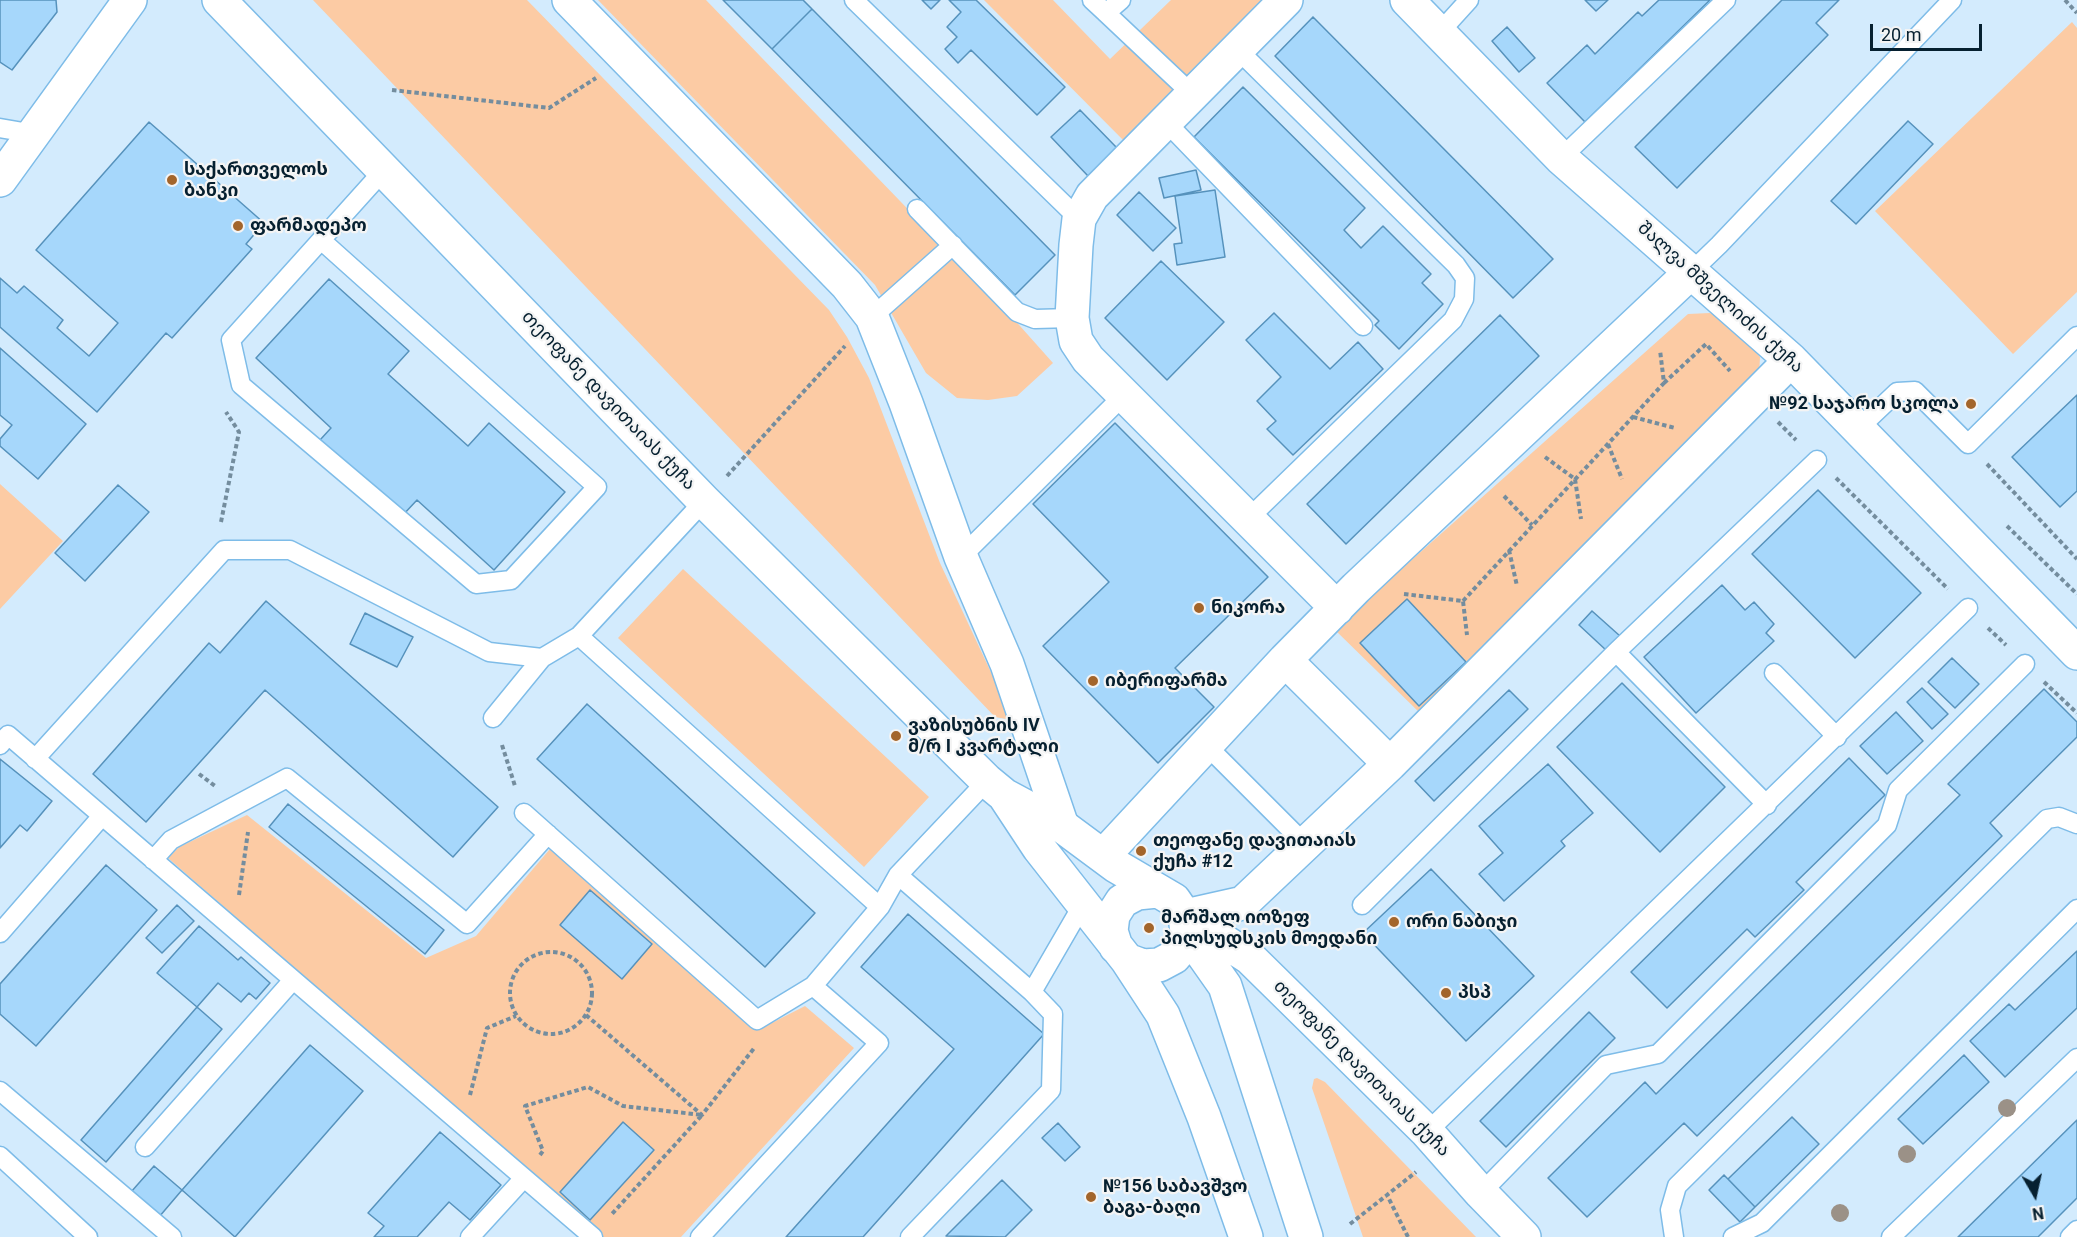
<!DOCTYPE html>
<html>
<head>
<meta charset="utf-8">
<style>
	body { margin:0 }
	#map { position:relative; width:2077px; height:1237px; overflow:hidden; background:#d3ebfd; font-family:Roboto,sans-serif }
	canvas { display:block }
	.north { position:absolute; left:2005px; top:1165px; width:60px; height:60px; -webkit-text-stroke:4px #f4f4f4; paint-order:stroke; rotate:171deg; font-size:16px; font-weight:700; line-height:24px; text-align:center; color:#062030 }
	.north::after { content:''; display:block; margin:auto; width:21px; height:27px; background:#062030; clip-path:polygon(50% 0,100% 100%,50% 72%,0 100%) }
	.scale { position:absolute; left:1870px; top:24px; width:112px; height:27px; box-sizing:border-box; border:3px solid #062030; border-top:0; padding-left:8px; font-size:18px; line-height:21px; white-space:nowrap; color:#062030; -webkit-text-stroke:4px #f4f4f4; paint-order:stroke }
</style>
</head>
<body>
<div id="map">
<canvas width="2077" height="1237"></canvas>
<div class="north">N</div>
<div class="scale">20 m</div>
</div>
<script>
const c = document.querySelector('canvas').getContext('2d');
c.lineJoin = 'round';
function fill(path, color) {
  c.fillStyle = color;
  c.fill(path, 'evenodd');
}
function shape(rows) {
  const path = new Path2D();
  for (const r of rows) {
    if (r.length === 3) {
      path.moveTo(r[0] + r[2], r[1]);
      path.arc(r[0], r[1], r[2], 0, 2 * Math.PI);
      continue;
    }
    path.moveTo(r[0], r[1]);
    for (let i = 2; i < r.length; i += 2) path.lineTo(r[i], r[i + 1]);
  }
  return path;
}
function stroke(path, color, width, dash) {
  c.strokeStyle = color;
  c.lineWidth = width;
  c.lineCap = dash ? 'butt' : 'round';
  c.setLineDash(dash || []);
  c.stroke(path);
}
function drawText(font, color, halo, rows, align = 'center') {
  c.font = font + ' Roboto,"Noto Sans Georgian",sans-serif';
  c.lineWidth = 4.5;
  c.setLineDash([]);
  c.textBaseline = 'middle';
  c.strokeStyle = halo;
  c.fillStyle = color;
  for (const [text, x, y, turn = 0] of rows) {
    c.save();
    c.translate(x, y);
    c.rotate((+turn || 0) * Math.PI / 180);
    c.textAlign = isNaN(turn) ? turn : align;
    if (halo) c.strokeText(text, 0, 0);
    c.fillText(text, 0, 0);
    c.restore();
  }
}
const green = shape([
	[313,0,527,0,829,310,847,337,869,378,940,563,1009,711,1006,719,995,717],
	[598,0,706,0,1012,317,1053,363,1017,396,988,400,957,398,926,373,875,285],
	[984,0,1053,0,1110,59,1171,0,1266,0,1127,144],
	[2072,22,2077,28,2077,292,2013,354,1875,211],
	[1710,313,1733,325,1760,357,1759,376,1422,715,1334,629,1688,314],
	[0,484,63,541,0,609],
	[683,569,929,797,864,867,618,638],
	[247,815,426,958,476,936,550,849,758,1030,805,1006,854,1048,681,1237,602,1237,168,858,179,847],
	[1317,1078,1325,1082,1476,1237,1363,1237,1312,1088,1314,1079]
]);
const building = shape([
	[0,0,56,0,57,12,12,70,0,62,0,0],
	[723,0,803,0,812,9,772,49,723,0],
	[922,0,940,0,931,9,922,0],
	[949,0,976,0,1065,87,1037,115,971,50,958,63,945,49,957,37,947,27,961,12,949,0],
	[1585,0,1608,0,1596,11,1585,0],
	[1659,0,1710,0,1585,122,1547,83,1587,45,1595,54,1638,12,1642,16,1659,0],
	[1782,0,1839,0,1816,23,1828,35,1677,188,1635,147,1782,0],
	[812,9,1055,255,1015,295,772,49,812,9],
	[1313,17,1553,259,1513,298,1275,56,1313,17],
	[1507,27,1535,58,1519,72,1492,41,1507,27],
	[1243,87,1365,208,1344,230,1361,248,1383,226,1431,274,1422,283,1443,304,1399,349,1375,325,1379,321,1194,137,1243,87],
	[1080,110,1117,148,1088,176,1051,137,1080,110],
	[1908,121,1933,144,1856,224,1831,201,1908,121],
	[149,122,264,223,246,244,252,249,172,338,166,333,97,412,0,327,0,278,17,293,24,286,63,320,57,328,89,356,118,323,36,250,149,122],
	[1196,170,1201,190,1164,198,1159,178,1196,170],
	[1215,190,1225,257,1177,265,1174,244,1182,243,1175,196,1215,190],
	[1139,192,1176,228,1153,251,1117,215,1139,192],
	[1161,261,1224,322,1167,380,1105,318,1161,261],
	[329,279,409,351,388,374,468,446,489,423,565,492,494,570,417,500,402,516,320,440,331,428,256,358,329,279],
	[1274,313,1330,369,1358,342,1383,369,1293,455,1267,429,1276,421,1257,401,1281,377,1246,340,1274,313],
	[1500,315,1539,356,1346,544,1307,504,1500,315],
	[0,348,86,424,38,479,0,446,0,439,12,425,0,415,0,348],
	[2077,395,2077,491,2060,507,2012,457,2077,395],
	[1115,423,1268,577,1175,668,1214,707,1158,763,1043,646,1109,582,1033,504,1115,423],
	[118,485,149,512,85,581,55,553,118,485],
	[1818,490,1921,593,1855,658,1752,554,1818,490],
	[1722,585,1745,610,1754,602,1774,624,1766,633,1774,641,1696,713,1644,657,1722,585],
	[1407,599,1466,662,1419,706,1360,643,1407,599],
	[266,601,498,807,453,857,265,690,146,822,93,774,209,643,220,653,266,601],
	[1592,611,1620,636,1607,651,1579,625,1592,611],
	[365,613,413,637,397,667,350,644,365,613],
	[1952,658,1979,684,1955,708,1928,682,1952,658],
	[1622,683,1725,787,1660,852,1557,747,1622,683],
	[1922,688,1948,714,1932,729,1907,702,1922,688],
	[2044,689,2077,722,2077,737,1990,823,2002,836,1697,1136,1684,1123,1587,1217,1548,1178,1645,1082,1656,1094,1960,795,1948,784,2044,689],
	[1509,690,1528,709,1434,801,1415,781,1509,690],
	[587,704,815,913,765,967,537,759,587,704],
	[1896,712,1923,741,1887,774,1860,746,1896,712],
	[1849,758,1885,795,1796,882,1804,890,1755,937,1747,929,1667,1008,1631,972,1849,758],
	[0,759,52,801,27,831,20,825,0,848,0,759],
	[1548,764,1593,813,1561,841,1565,846,1504,901,1479,874,1503,853,1479,826,1548,764],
	[288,804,444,930,425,954,269,827,288,804],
	[106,865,157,910,36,1046,0,1014,0,984,106,865],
	[1431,869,1534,976,1466,1041,1363,933,1431,869],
	[590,890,652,944,622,979,560,925,590,890],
	[177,905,194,921,162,953,146,938,177,905],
	[908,914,1044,1034,863,1237,786,1237,954,1049,861,967,908,914],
	[199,926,238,960,241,957,270,983,256,999,249,993,241,1002,218,983,197,1007,157,973,199,926],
	[2077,951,2077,1008,2005,1077,1970,1041,2009,1004,2015,1010,2077,951],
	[197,1007,222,1029,106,1162,81,1140,197,1007],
	[1589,1012,1615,1038,1506,1147,1480,1121,1589,1012],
	[310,1045,363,1091,235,1237,182,1190,310,1045],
	[1964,1055,1989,1082,1923,1144,1898,1119,1964,1055],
	[1792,1117,1819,1144,1755,1207,1728,1179,1792,1117],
	[2077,1120,2077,1198,2038,1237,1958,1237,2077,1120],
	[623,1122,654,1150,590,1220,560,1192,623,1122],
	[1058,1123,1080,1147,1065,1161,1042,1138,1058,1123],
	[440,1132,501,1185,470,1220,449,1202,417,1237,374,1237,384,1226,368,1213,440,1132],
	[154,1166,182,1190,159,1217,131,1192,154,1166],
	[1724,1175,1755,1207,1740,1222,1709,1190,1724,1175],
	[1002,1180,1032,1210,1005,1237,946,1236,1002,1180]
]);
const path = shape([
	[2065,0,2077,13],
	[392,90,549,108,596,78],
	[1664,383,1706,344,1730,371],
	[1633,417,1675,428],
	[1778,422,1796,440],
	[1608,444,1622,479],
	[1545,457,1575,479,1581,519],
	[1987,464,2077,559],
	[727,476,845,346],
	[1836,478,1948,589],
	[1504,496,1532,525],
	[221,522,239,432,226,412],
	[2007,526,2077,594],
	[1509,550,1517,586],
	[1404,594,1463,601,1467,635],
	[1463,601,1664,383,1660,350],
	[1988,628,2006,645],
	[2044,682,2077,713],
	[502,745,515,786],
	[199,774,215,786],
	[239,895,248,832],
	[551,993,41],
	[586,1015,702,1115,755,1047],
	[470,1095,487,1028,516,1016],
	[540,1155,543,1151,525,1106,588,1087,623,1106,702,1115,611,1215],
	[1350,1224,1387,1195],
	[1408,1237,1387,1195,1416,1172]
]);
const lane = shape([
	[854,0,1079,219],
	[1092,0,1106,13],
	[1121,0,1106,13,1193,95],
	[1439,33,1469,0],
	[1238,50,1456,265,1465,278,1464,299,1453,320,1248,519],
	[1166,122,1363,326],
	[0,128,35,134],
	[1561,158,1726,0],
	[917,209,1017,312,1035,319,1072,318],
	[321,240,597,487,511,580,476,584,241,385,231,340,384,170],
	[1691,272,1719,245,1952,0],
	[872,317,953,245],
	[1858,429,1897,392,1915,391,1968,444,2077,336],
	[961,557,1124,395],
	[579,636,880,907],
	[1616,652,1767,805],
	[1774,673,1837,737],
	[493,718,542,658],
	[0,745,8,735,593,1237],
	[1206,745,1305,844],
	[35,759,224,550,290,550,489,652,542,658,579,636,704,501],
	[524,813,757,1020,813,986],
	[153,860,171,840,287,778,467,924,548,834],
	[898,875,1032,992,1053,1014,1051,1090,910,1237],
	[1362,905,1616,652,1817,460],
	[0,933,102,816],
	[1032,992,1083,904],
	[0,1091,172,1237],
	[1427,1132,1968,608],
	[145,1147,293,980],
	[0,1156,88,1237],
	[1481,1193,1606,1065,1658,1054,1887,825,1898,790,2025,664],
	[470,1237,524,1178],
	[700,1237,879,1043,813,986,880,907,898,875,987,781],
	[1674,1237,1670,1210,1677,1186,2047,819,2059,817,2077,824],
	[1733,1237,1762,1223,2077,909],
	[1891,1237,2077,1058],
	[2070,1237,2077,1230]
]);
const street = shape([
	[569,0,847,285,872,317,906,403,961,557,1007,664,1062,826],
	[1286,0,1092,196,1079,219,1076,245,1072,318,1076,341,1088,359,1337,608],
	[1407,0,1561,158,1791,360,2077,653],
	[0,180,130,0],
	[1285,660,1390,764],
	[1104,855,1285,660,1356,588,1691,272],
	[1185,916,1243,903,1390,764,1791,360]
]);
const secondary = shape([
	[219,0,704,501,987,781,1004,795,1062,826,1116,866,1174,900,1185,916,1187,932,1183,946,1174,957,1159,965,1143,966,1127,960,1039,848,1004,795],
	[1185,916,1250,958,1427,1132,1481,1193,1524,1237],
	[1187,932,1225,986,1306,1237],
	[1116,947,1111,931,1113,915,1122,901,1137,893,1157,891],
	[1127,960,1163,1015,1204,1117,1246,1237]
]);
const trees = [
	[2007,1108],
	[1907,1154],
	[1840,1213]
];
const markers = [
	[172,180,6,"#a3652b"],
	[238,226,6,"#a3652b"],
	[1971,404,6,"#a3652b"],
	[1199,608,6,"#a3652b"],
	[1093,681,6,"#a3652b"],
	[896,736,6,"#a3652b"],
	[1141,851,6,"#a3652b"],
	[1394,922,6,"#a3652b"],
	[1149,928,6,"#a3652b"],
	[1446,993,6,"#a3652b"],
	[1091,1197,6,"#a3652b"]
];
const poiNames = [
	["საქართველოს",184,170],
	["ბანკი",184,191],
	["ფარმადეპო",250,226],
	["№92 საჯარო სკოლა",1959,404,"right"],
	["ნიკორა",1211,608],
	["იბერიფარმა",1105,681],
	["ვაზისუბნის IV",908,726],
	["მ/რ I კვარტალი",908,747],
	["თეოფანე დავითაიას",1153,841],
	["ქუჩა #12",1153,862],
	["მარშალ იოზეფ",1161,918],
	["პილსუდსკის მოედანი",1161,939],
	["ორი ნაბიჯი",1406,922],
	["პსპ",1458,993],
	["№156 საბავშვო",1103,1187],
	["ბაგა-ბაღი",1103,1208]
];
const streetNames = [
	["შალვა მშველიძის ქუჩა",1720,298,42],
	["თეოფანე დავითაიას ქუჩა",608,401,46],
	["თეოფანე დავითაიას ქუჩა",1361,1069,45]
];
fill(green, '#fccba4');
fill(building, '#a6d7fb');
stroke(building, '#5692bc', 1.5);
stroke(lane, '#7ebce8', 21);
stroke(street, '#7ebce8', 36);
stroke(secondary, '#7ebce8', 36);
stroke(path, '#748d9e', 4, [4.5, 3]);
stroke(lane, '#fff', 18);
stroke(street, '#fff', 33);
stroke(secondary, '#fff', 33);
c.fillStyle = '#9b9187';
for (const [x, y] of trees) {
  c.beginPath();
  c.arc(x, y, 9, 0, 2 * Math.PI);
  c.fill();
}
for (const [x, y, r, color] of markers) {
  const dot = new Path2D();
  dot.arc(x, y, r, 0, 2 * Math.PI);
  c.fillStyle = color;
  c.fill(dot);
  stroke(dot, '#f4f4f4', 2);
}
drawText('bold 18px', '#062030', '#f4f4f4', poiNames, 'left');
drawText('18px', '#062030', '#f4f4f4', streetNames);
</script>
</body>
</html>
